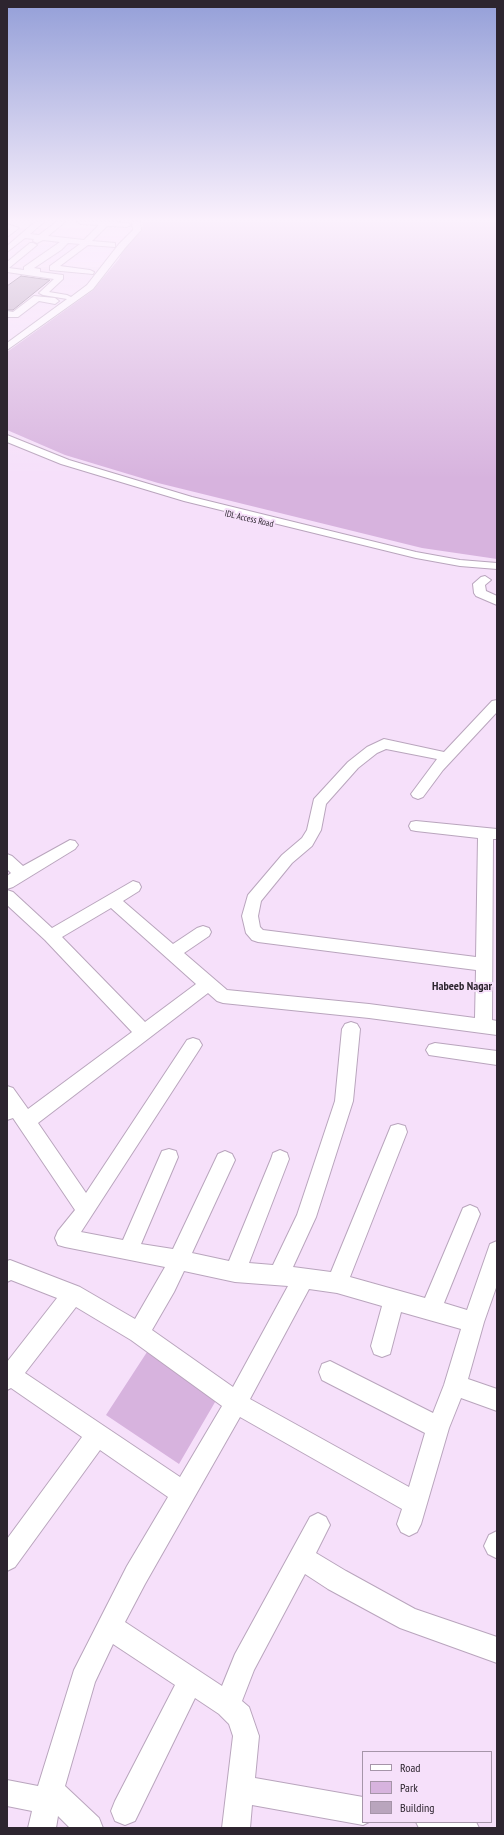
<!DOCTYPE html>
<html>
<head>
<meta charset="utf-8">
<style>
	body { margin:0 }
	#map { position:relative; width:504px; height:1835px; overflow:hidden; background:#f6e0fa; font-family:"PT Sans Narrow",sans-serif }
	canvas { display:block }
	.frame { position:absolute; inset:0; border:8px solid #2d252f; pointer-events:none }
	.legend { position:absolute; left:362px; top:1751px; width:130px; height:72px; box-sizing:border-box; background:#f6e0fa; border:1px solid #a695a9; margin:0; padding:5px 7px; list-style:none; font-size:12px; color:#2d252f }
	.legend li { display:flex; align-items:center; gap:8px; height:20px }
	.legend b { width:20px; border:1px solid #a695a9 }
</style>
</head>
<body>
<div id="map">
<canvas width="504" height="1835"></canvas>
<div class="frame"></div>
<ul class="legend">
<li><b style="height:5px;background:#fff"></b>Road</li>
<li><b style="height:11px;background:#d7b3de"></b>Park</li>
<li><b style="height:11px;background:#b9a5bd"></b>Building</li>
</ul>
</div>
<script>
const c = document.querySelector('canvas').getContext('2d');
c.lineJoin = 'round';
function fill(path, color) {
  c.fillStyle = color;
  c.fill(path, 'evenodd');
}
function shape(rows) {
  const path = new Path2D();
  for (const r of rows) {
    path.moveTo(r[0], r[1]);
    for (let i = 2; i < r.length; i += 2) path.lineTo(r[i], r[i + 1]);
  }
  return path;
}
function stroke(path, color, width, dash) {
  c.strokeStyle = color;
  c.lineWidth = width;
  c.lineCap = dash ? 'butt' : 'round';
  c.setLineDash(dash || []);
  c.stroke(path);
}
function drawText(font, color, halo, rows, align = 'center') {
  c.font = font + ' "PT Sans Narrow",sans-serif';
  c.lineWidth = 4;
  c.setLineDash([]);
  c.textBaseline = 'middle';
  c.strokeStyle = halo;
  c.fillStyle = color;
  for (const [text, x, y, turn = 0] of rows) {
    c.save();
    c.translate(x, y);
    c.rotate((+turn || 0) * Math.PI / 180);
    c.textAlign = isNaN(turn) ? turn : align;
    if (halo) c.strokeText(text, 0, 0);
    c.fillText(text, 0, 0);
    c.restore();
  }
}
const green = shape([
	[142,222,497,222,497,559,422,548,158,483,65,455,7,430,7,352,92,291,119,259,124,247,141,231,143,225],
	[147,1352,218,1397,179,1464,106,1415]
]);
const building = shape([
	[21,276,50,280,13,310,7,310,7,286,21,276]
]);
const minor = shape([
	[35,222,44,222,30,234,39,235,56,222,65,222,48,236,84,240,99,225,81,224,77,222,116,222,127,223,131,225,127,227,107,226,92,241,115,243,115,247,88,245,60,266,90,270,94,272,93,274,50,270,50,266,80,244,68,243,61,250,34,268,40,269,40,272,63,275,63,279,49,292,67,295,71,297,87,285,119,244,133,230,132,222,140,222,141,230,125,248,93,289,7,350,7,343,67,299,43,295,39,293,54,279,7,272,7,262,30,243,33,243,37,245,9,268,24,270,24,267,60,242,43,240,37,243,33,241,34,239,25,238,7,252,7,246,35,222],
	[7,224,19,228,7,237,7,231,10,229,7,228,7,224],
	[34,296,55,298,59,301,55,304,39,301,18,317,7,317,7,311,13,312,34,296],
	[7,435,69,460,192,497,416,552,460,560,497,563,497,569,460,566,416,558,184,501,61,464,7,442,7,435],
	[485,576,491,580,485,585,486,591,497,596,497,605,476,596,474,593,473,584,481,577,485,576],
	[497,700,497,712,443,770,423,797,418,799,413,797,411,794,437,759,386,749,377,753,358,768,326,804,321,830,312,846,292,863,261,901,258,916,260,927,263,930,476,957,478,838,416,831,411,830,409,826,411,822,416,821,497,829,497,839,493,839,492,1020,497,1021,497,1035,369,1018,223,1003,217,1001,208,993,38,1123,86,1193,187,1040,193,1038,199,1040,202,1045,199,1050,81,1232,123,1240,162,1151,169,1149,176,1151,178,1157,141,1244,173,1249,218,1154,225,1151,232,1154,235,1160,192,1253,229,1261,271,1159,273,1153,280,1150,287,1153,289,1159,249,1263,273,1265,297,1215,335,1101,342,1029,345,1024,351,1022,357,1024,360,1029,353,1101,316,1217,293,1267,331,1272,391,1126,398,1124,405,1126,407,1132,350,1277,425,1298,463,1208,470,1205,477,1208,480,1214,444,1303,467,1310,490,1244,497,1241,497,1285,484,1322,468,1379,497,1389,497,1411,461,1398,449,1428,421,1524,417,1532,409,1536,401,1532,397,1524,402,1509,240,1417,145,1584,125,1622,222,1686,235,1654,310,1517,318,1513,326,1517,330,1525,316,1553,346,1571,415,1609,497,1637,497,1663,400,1628,328,1589,305,1574,254,1670,242,1701,249,1707,259,1736,255,1778,363,1797,363,1822,369,1822,363,1825,252,1805,250,1828,222,1828,233,1736,229,1724,219,1714,195,1698,135,1821,125,1825,115,1821,111,1811,115,1801,175,1685,113,1644,95,1682,65,1786,99,1818,103,1828,70,1828,58,1816,56,1828,28,1828,32,1811,7,1806,7,1780,38,1786,74,1670,127,1566,168,1497,100,1450,15,1567,7,1571,7,1539,82,1437,11,1388,7,1390,7,1362,57,1298,11,1280,7,1282,7,1261,10,1260,80,1287,135,1319,165,1267,65,1247,58,1245,55,1238,58,1231,75,1210,13,1118,7,1120,7,1086,13,1088,28,1109,132,1032,45,940,7,905,7,890,13,892,52,928,133,881,139,883,141,887,139,891,123,901,173,944,197,928,203,926,209,928,211,932,209,936,184,953,227,990,369,1004,475,1018,476,970,258,942,252,940,246,933,242,916,248,895,282,855,302,838,307,830,314,799,348,762,367,747,384,739,444,752,492,701,497,700],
	[111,908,196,984,145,1022,62,937,111,908],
	[184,1271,235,1282,288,1286,233,1387,152,1330,174,1292,184,1271],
	[309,1289,337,1293,382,1306,371,1346,374,1354,382,1357,390,1354,401,1312,461,1329,444,1385,433,1413,330,1361,322,1364,319,1372,322,1380,425,1433,409,1487,250,1399,309,1289],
	[76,1307,131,1340,222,1406,180,1477,25,1373,76,1307],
	[70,840,75,841,78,845,75,849,13,887,7,889,7,876,11,873,7,869,7,854,12,856,23,866,70,840],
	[435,1043,497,1051,497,1065,429,1055,426,1050,429,1045,435,1043],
	[497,1531,497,1557,496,1558,488,1554,484,1546,489,1535,497,1531],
	[416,1822,476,1822,479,1828,419,1828,416,1822]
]);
const farStreetnames = [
	["IDL Access Road",249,519,13]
];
const neighbourhoodNames = [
	["Habeeb Nagar",462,987]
];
fill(green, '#d7b3de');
fill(building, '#b9a5bd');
stroke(building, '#715e75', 1);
stroke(minor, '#b9a5bd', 2);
fill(minor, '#fff');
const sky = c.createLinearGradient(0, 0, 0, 479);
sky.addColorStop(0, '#949fd8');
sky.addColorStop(0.46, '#fbf1fd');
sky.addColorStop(1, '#fbf1fd00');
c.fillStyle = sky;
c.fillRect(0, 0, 504, 479);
drawText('9px', '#2d252f', '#f6e0fa', farStreetnames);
drawText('bold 12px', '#2d252f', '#f6e0fa', neighbourhoodNames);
</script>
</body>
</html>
